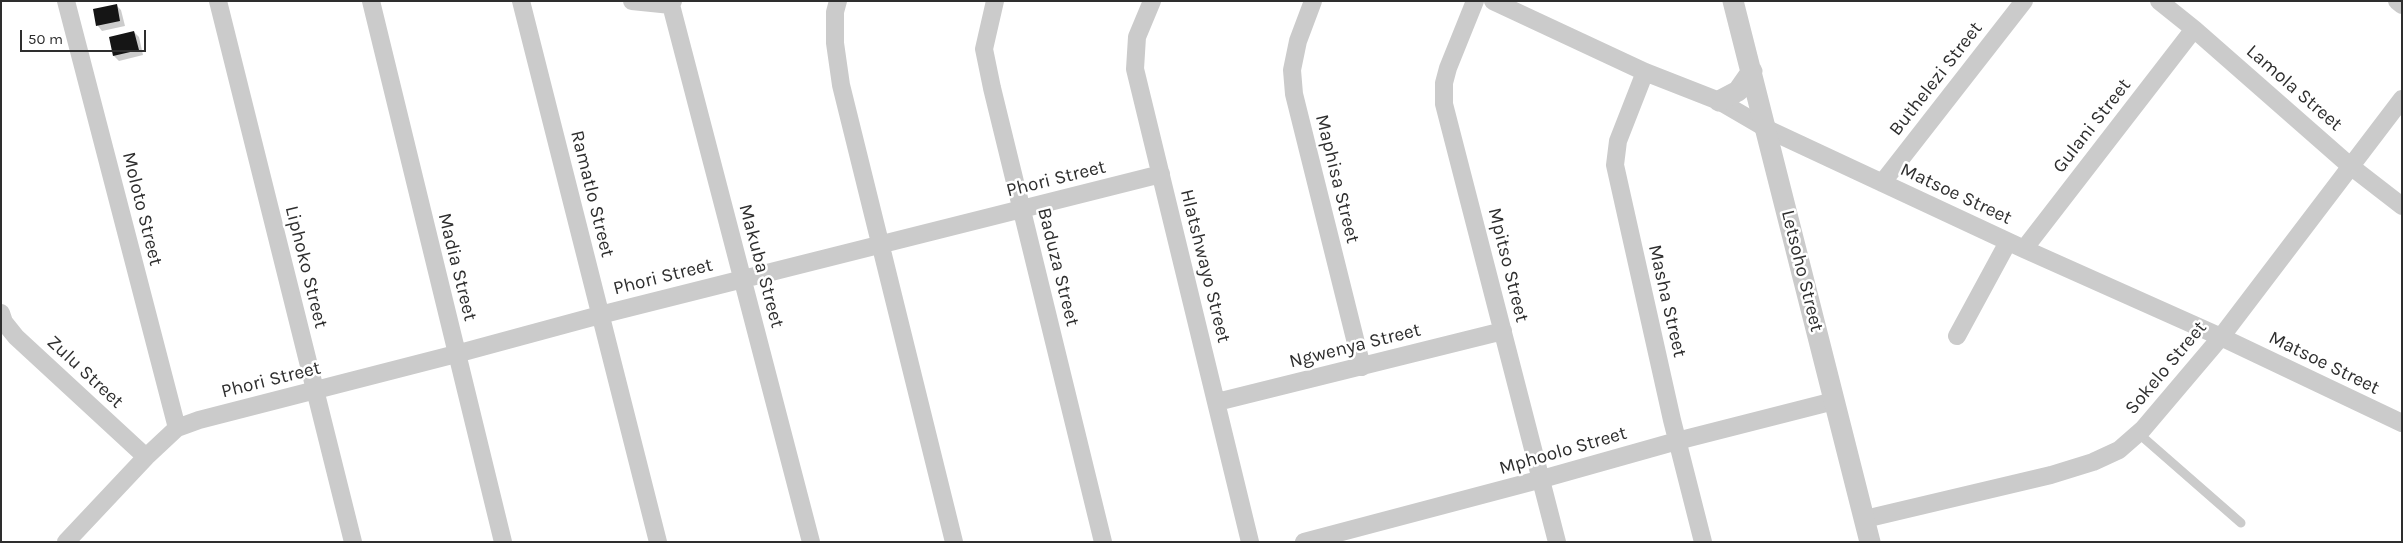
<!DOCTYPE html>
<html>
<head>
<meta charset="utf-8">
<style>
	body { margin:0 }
	#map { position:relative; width:2403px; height:543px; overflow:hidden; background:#fff; font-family:Karla,sans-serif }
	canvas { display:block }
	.frame { position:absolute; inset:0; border:2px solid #2e2e2e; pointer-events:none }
	.scale { position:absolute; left:20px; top:30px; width:126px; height:22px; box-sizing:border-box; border:2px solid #2e2e2e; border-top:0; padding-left:6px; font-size:15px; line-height:18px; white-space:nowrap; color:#2e2e2e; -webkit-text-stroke:4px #fff; paint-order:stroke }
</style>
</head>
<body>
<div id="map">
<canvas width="2403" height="543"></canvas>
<div class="frame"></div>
<div class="scale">50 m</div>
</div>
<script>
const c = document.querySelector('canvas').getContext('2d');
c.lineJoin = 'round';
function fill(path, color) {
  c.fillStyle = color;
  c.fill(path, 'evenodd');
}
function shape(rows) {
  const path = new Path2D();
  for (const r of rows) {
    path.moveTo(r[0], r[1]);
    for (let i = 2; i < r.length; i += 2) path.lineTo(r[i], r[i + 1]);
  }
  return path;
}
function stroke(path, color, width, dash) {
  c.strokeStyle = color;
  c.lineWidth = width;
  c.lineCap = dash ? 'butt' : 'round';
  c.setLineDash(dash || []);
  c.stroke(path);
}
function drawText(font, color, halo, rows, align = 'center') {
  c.font = font + ' Karla,sans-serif';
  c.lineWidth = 5;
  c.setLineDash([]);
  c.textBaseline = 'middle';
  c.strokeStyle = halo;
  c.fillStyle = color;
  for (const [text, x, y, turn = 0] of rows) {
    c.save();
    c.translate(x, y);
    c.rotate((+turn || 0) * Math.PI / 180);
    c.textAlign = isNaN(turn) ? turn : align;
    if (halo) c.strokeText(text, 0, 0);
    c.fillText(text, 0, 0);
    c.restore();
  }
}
const shadow = shape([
	[116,5,121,10,125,26,102,31,98,26,94,10],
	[134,32,139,37,143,55,119,61,114,56,110,38]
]);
const building = shape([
	[117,4,120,21,96,26,93,9],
	[134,31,139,50,113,56,109,37]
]);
const service = shape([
	[2138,433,2241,523]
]);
const minor = shape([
	[66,1,177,428],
	[218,1,353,542],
	[371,1,503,542],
	[521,1,658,542],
	[632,1,671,5],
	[673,1,671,5,811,542],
	[838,1,835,12,835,43,841,85,954,542],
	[995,1,984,49,992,88,1103,542],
	[1152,1,1137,37,1135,69,1250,542],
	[1313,1,1298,41,1292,70,1294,94,1362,367],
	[1475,1,1448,68,1444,83,1444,104,1557,542],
	[1493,1,1645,72,1719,101,1767,129,2024,249,2221,337,2402,423],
	[2159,1,2194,29,2349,165,2402,206],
	[2397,1,2402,5],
	[1645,72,1618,141,1615,165,1672,420,1703,542],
	[1882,183,2024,1],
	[2024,249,2194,29],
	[1,313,4,322,16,337,146,457],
	[1957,336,2008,242],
	[1217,402,1503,331],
	[1865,519,2051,475,2093,462,2119,450,2143,429,2221,337,2402,99],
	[66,542,146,457,177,428,199,420,456,354,600,315,1161,174],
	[1304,542,1542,479,1677,441,1834,401]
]);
const tertiary = shape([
	[1733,1,1870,542],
	[1719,101,1738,91,1752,71]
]);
const streetNames = [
	["Buthelezi Street",1936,79,-52],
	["Lamola Street",2294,88,41],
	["Gulani Street",2092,126,-52],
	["Phori Street",1056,179,-14],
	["Maphisa Street",1337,179,76],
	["Ramatlo Street",592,194,76],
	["Matsoe Street",1956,194,25],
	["Moloto Street",142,209,76],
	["Mpitso Street",1508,265,76],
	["Makuba Street",761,266,75],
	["Hlatshwayo Street",1205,266,76],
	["Liphoko Street",306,267,76],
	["Madia Street",457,267,76],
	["Baduza Street",1058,267,76],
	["Letsoho Street",1802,271,76],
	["Phori Street",663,277,-14],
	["Masha Street",1667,301,77],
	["Ngwenya Street",1355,346,-14],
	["Matsoe Street",2324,363,26],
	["Sokelo Street",2166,368,-50],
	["Zulu Street",85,372,43],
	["Phori Street",271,380,-14],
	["Mphoolo Street",1563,451,-16]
];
fill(shadow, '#0003');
fill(building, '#151515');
stroke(service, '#cbcbcb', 9);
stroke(minor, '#cbcbcb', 18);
stroke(tertiary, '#cbcbcb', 21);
drawText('19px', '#2e2e2e', '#fff', streetNames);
</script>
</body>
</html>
